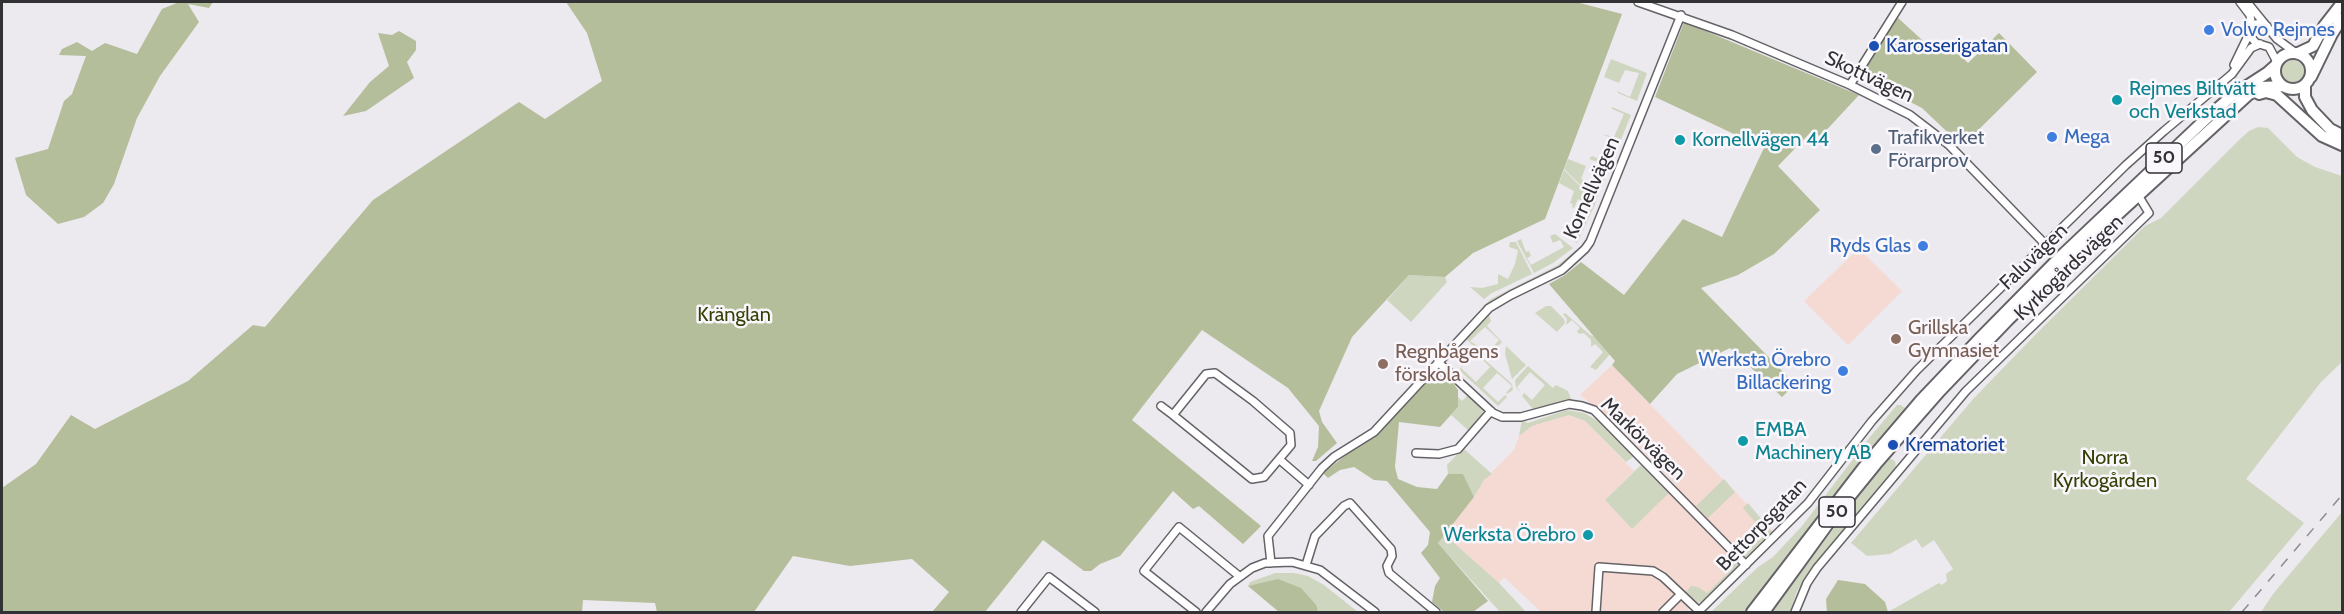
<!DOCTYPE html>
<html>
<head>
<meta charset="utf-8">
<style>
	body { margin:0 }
	#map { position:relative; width:2344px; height:614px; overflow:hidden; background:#ece9ef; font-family:Cabin,sans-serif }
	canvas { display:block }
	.frame { position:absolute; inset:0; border:3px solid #323133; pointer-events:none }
</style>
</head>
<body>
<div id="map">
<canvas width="2344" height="614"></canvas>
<div class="frame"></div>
</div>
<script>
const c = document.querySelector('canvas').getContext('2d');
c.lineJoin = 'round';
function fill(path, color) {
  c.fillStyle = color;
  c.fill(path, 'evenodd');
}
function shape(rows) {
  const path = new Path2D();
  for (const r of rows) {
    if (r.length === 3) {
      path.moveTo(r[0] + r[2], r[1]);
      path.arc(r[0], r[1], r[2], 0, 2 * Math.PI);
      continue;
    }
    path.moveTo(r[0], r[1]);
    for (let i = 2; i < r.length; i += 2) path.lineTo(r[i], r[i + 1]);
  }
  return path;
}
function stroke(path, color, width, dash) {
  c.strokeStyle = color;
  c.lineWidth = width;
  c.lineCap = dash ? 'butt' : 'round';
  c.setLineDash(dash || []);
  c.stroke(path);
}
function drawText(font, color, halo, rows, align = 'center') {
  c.font = font + ' Cabin,sans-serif';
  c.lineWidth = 5;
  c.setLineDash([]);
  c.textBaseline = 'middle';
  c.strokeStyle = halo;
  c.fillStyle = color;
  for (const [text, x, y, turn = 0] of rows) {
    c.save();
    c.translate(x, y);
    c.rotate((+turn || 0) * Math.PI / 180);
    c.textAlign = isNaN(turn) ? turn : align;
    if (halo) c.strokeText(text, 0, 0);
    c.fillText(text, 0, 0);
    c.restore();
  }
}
const commercial = shape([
	[1863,253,1902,291,1848,345,1804,301,1853,254],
	[1612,365,1774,532,1704,598,1685,612,1541,612,1504,577,1499,583,1444,534,1474,497,1484,480,1514,450,1519,436,1532,426,1569,415,1585,421,1634,471,1605,500,1632,528,1669,493,1676,485,1608,417,1580,395]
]);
const green = shape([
	[1611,59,1647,73,1637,101,1618,93,1617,91,1630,97,1639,73,1625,70,1619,83,1604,77],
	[2292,72,12],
	[1612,107,1631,115,1620,142,1602,134,1614,137,1624,114,1612,109],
	[2258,127,2268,128,2297,157,2315,167,2342,176,2342,362,2321,382,2246,479,2304,523,2229,612,1888,612,1939,583,1942,585,1947,581,1946,574,1953,569,1934,540,1922,548,1916,539,1890,554,1867,556,1851,543,1974,398,2038,332,2145,226,2161,218,2238,141,2249,131],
	[1592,156,1611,164,1596,200,1564,169,1568,159,1586,166,1581,179,1584,180,1583,182,1595,187,1604,164,1589,159],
	[1564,170,1596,202,1577,243,1563,233,1572,236,1587,203,1578,199,1574,208,1572,207,1573,204,1570,203,1574,191,1559,183],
	[1555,234,1573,248,1553,263,1534,273,1517,241,1521,239,1526,252,1529,251,1531,256,1527,258,1531,265,1564,247,1560,240,1553,243,1550,236],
	[1510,242,1516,242,1532,274,1492,293,1484,299,1470,287,1482,288,1498,284,1498,274,1508,279,1515,264,1518,250,1509,247],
	[1576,250,1578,252,1559,268,1500,297,1484,308,1483,306,1491,299,1558,265],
	[1409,275,1445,277,1447,282,1411,322,1387,300],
	[1546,306,1551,306,1564,319,1565,323,1557,332,1535,313],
	[1565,313,1590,335,1596,337,1611,353,1596,370,1590,367,1603,352,1595,344,1591,347,1591,340,1584,333,1579,334,1577,331,1580,328,1572,320,1566,325,1567,319,1563,314],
	[1489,315,1491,321,1487,326,1502,342,1486,358,1479,351,1480,350,1486,355,1499,340,1485,327,1470,341,1479,347,1477,349,1466,339],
	[1506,346,1526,365,1512,379,1505,354],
	[1474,351,1482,357,1481,359,1475,353,1461,368,1476,382,1490,367,1483,360,1484,359,1512,384,1513,390,1507,394,1506,393,1512,386,1497,373,1483,388,1498,402,1505,395,1507,397,1498,406,1459,370],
	[1528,366,1553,388,1556,385,1568,391,1571,399,1569,401,1533,409,1522,396,1524,393,1532,400,1545,385,1530,372,1517,387,1521,393,1516,387,1515,380],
	[1468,395,1483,411,1482,417,1469,431,1451,415,1458,407,1458,397,1462,401],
	[1897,405,1901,405,1906,409,1871,449,1746,612,1711,612,1758,567,1773,557,1802,526,1870,437],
	[1567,410,1584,413,1598,421,1633,457,1626,462,1585,421,1569,415,1532,426,1519,436,1522,420,1528,423],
	[1463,448,1492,474,1484,480,1474,497,1463,475,1448,474,1447,465],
	[1889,458,1895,461,1896,468,1810,571,1797,591,1790,612,1772,612,1874,474],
	[1641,465,1669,493,1632,529,1605,500],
	[1724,479,1735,492,1708,518,1696,506],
	[1748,503,1772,532,1751,555,1746,558,1741,555,1762,530,1743,508],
	[2342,512,2342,612,2261,612,2273,594],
	[1444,534,1499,583,1526,612,1500,612,1437,542],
	[1734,559,1739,563,1736,569,1701,603,1688,596,1686,592,1691,586,1698,587,1707,593,1733,568,1732,563],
	[1275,573,1294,573,1308,576,1324,585,1358,612,1318,612,1317,605,1260,584,1248,586,1250,582]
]);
const forest = shape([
	[179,2,213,2,209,8,188,4,199,22,160,76,137,118,114,184,103,203,84,217,58,224,26,195,15,158,48,149,64,101,72,94,86,56,59,55,62,49,77,42,92,51,105,43,137,54,162,9],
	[566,2,1576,2,1622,14,1545,219,1473,253,1445,277,1409,275,1352,337,1319,411,1322,422,1337,443,1316,461,1312,461,1318,447,1319,426,1288,388,1202,330,1132,420,1261,526,1243,544,1199,506,1193,509,1173,491,1120,556,1100,564,1091,571,1084,571,1043,540,985,612,932,612,949,592,912,559,850,566,793,556,754,612,657,612,655,603,583,600,582,612,2,612,2,488,36,464,71,415,95,429,188,381,253,325,265,327,373,200,519,102,545,119,602,81,587,33],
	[1897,17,1933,50,1944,40,1968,63,1999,33,2037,72,1962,146,1922,108,1867,80,1863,70],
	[1684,22,1859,95,1821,136,1810,133,1778,166,1820,210,1774,254,1738,275,1701,288,1795,384,1782,397,1730,348,1677,374,1650,404,1612,365,1615,361,1549,284,1565,275,1581,262,1624,295,1683,219,1722,237,1764,148,1655,97],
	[399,31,416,41,416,50,407,62,414,78,366,111,343,116,370,82,389,66,378,33,392,35],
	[1440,372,1453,383,1458,390,1458,407,1440,427,1399,422,1395,467,1398,479,1417,487,1437,489,1448,474,1463,474,1474,497,1438,543,1488,601,1473,612,1444,612,1432,602,1435,586,1440,578,1421,553,1428,545,1430,532,1387,481,1374,480,1354,467,1340,470,1328,478,1323,473,1386,424,1432,375],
	[1278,579,1301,588,1317,606,1318,612,1279,612,1248,586],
	[1838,580,1865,584,1885,602,1888,612,1827,612,1826,599]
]);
const minor = shape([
	[1638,2,1732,35,1850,85,1910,115,1949,145,2045,244],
	[2240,2,2250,15,2252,27],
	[2247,2,2277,39,2296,53],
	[2267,26,2262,23,2256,24,2251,29,2250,36,2256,43,2269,47,2277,62],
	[2234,65,2249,34],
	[1850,85,1902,2],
	[1438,362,1493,413,1502,417,1521,417,1569,404,1582,406,1594,410,1746,565],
	[1161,406,1173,415,1252,479,1264,477,1291,445,1290,433,1253,401,1215,373,1206,374,1173,415],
	[1416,453,1439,454,1458,449,1491,411],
	[1280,460,1309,485],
	[1271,563,1268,536,1322,468,1334,457,1374,432,1489,308,1511,295,1562,270,1585,249,1590,242,1681,15],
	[1306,565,1315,536,1344,506,1350,503,1391,549,1392,556,1387,566,1389,573,1436,612],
	[1021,612,1049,577,1095,612],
	[1196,612,1144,571,1179,527,1239,576],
	[1206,612,1230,584,1252,568,1265,563,1292,562,1320,570,1375,612],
	[1596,612,1599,567,1653,571,1663,577,1699,611],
	[1663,612,1681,594],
	[1698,612,1808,503,1872,421,1917,370,2126,165,2164,131,2232,74,2251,48,2260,44],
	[1795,612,1807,583,1817,568,1966,391,2149,213,2138,195]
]);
const highway = shape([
	[2293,71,18],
	[2298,53,2313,46,2324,26,2342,3],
	[2311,77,2332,34,2342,18],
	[2305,85,2305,97,2312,110,2330,129,2342,135],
	[2259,94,2266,92,2277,95,2322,136,2342,145],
	[1752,612,1863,468,1921,400,1980,338,2058,259,2211,114,2233,95,2267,73,2276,65],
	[1764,612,1833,517,1876,464,1940,391,2008,320,2094,236,2248,95,2262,87,2283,86]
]);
const rail = shape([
	[2242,612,2342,495]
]);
const markers = [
	[2209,30,6,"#3f7fe0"],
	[1874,46,6,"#1a4fb4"],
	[2117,100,6,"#0f9aa8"],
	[2052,137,6,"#3f7fe0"],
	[1680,140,6,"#0f9aa8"],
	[1876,149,6,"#5c6f8a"],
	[1923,246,6,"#3f7fe0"],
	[1896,339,6,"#8d6e63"],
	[1383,364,6,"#8d6e63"],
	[1843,371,6,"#3f7fe0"],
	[1743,441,6,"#0f9aa8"],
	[1893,445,6,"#1a4fb4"],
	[1588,535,6,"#0f9aa8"]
];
const shields = [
	[2164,158,36],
	[1837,512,36]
];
const shieldNames = [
	["50",2164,158],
	["50",1837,512]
];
const shopNames = [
	["Volvo Rejmes",2221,30],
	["Mega",2064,137],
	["Ryds Glas",1911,246,"right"],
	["Werksta Örebro",1831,360,"right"],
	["Billackering",1831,383,"right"]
];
const transitNames = [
	["Karosserigatan",1886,46],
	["Krematoriet",1905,445]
];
const streetNames = [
	["Skottvägen",1869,77,25],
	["Kornellvägen",1592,188,-66],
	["Faluvägen",2034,257,-44],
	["Kyrkogårdsvägen",2069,268,-44],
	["Markörvägen",1643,439,44],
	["Bettorpsgatan",1762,525,-46]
];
const cultureNames = [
	["Rejmes Biltvätt",2129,89],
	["och Verkstad",2129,112],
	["Kornellvägen 44",1692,140],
	["EMBA",1755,430],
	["Machinery AB",1755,453],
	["Werksta Örebro",1576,535,"right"]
];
const serviceNames = [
	["Trafikverket",1888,138],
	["Förarprov",1888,161]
];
const parkNames = [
	["Kränglan",734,315],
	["Norra",2105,458],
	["Kyrkogården",2105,481]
];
const educationNames = [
	["Grillska",1908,328],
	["Gymnasiet",1908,351],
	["Regnbågens",1395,352],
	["förskola",1395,375]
];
fill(commercial, '#f4dad3');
fill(green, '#cfd6c0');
fill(forest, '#b4be9a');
stroke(minor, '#656267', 10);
stroke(highway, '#656267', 14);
stroke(minor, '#fff', 7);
stroke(highway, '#fff', 10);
stroke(rail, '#8e8c90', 1.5, [10, 10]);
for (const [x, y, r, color] of markers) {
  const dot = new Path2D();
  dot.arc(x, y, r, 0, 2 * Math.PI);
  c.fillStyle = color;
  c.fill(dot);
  stroke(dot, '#f9f6fc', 2);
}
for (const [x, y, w] of shields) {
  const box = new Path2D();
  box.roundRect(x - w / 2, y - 15, w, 30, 4.5);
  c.fillStyle = '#f9f6fc';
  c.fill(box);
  stroke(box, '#323133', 1.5);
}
drawText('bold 18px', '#323133', null, shieldNames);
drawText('20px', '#366cbe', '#f9f6fc', shopNames, 'left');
drawText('20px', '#164399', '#f9f6fc', transitNames, 'left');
drawText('20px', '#323133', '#f9f6fc', streetNames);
drawText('20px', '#0d838f', '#f9f6fc', cultureNames, 'left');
drawText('20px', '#4e5e75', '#f9f6fc', serviceNames, 'left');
drawText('20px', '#354104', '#f9f6fc', parkNames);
drawText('20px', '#785e54', '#f9f6fc', educationNames, 'left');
</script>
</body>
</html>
